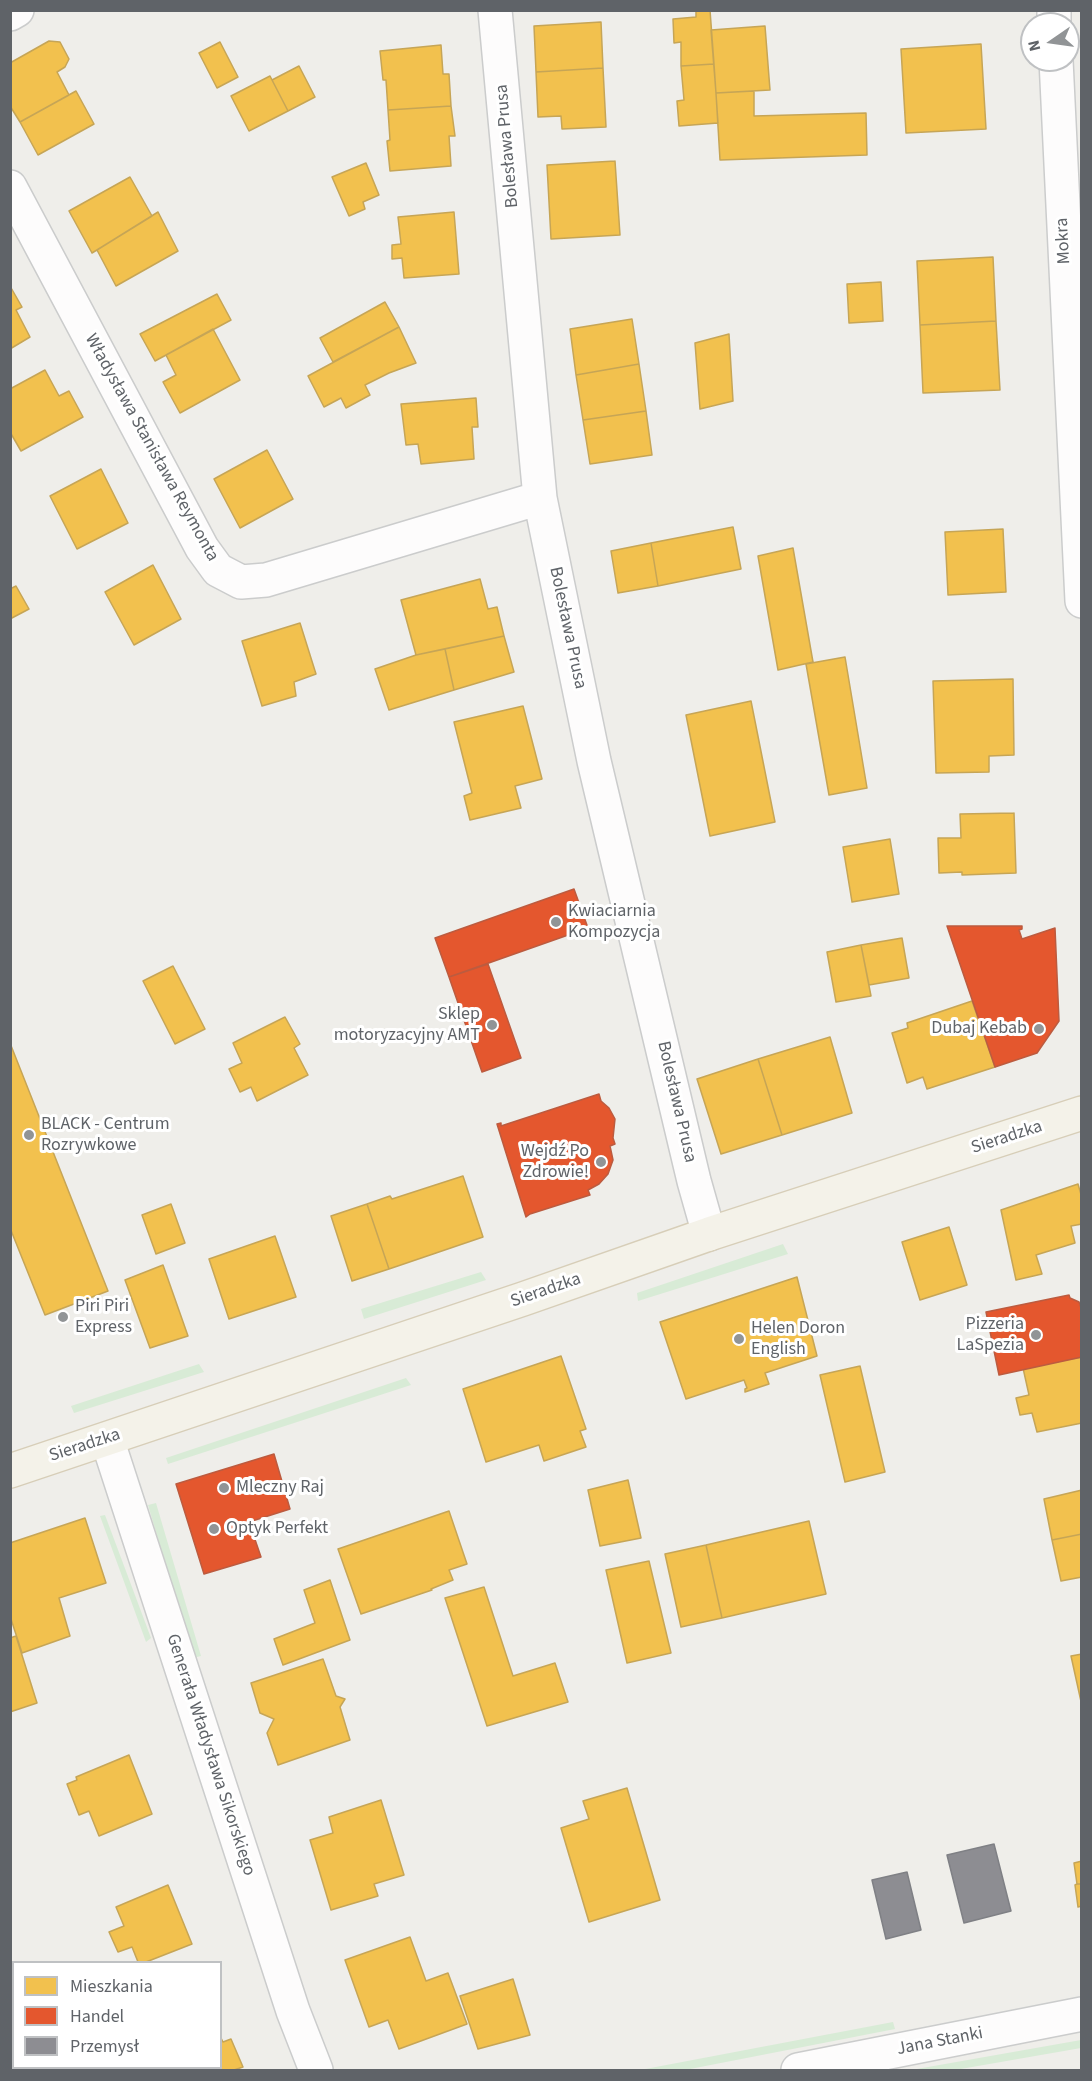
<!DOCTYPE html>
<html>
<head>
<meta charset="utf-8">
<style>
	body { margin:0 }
	#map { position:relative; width:1092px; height:2081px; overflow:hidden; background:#efeeea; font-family:"Source Sans 3",sans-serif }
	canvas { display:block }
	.frame { position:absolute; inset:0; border:12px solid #5f6368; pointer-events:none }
	.legend { position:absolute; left:12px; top:1961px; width:210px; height:108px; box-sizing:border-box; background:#fff; border:2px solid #bfc1c3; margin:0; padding:8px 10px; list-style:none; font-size:18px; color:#5f6368 }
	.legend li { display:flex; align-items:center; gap:12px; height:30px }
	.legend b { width:30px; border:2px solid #bfc1c3 }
	.north { position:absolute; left:1020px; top:12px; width:60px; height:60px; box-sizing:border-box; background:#fff; border:2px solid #bfc1c3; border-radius:50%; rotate:257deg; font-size:16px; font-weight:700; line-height:24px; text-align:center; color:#5f6368 }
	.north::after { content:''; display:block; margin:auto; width:21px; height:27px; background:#919496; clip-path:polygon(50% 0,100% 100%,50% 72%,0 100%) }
</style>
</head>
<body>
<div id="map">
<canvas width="1092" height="2081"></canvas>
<div class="frame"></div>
<ul class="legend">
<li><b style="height:16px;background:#f2c14e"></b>Mieszkania</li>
<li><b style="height:16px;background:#e4572e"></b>Handel</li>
<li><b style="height:16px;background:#8d8d92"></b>Przemysł</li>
</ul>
<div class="north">N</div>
</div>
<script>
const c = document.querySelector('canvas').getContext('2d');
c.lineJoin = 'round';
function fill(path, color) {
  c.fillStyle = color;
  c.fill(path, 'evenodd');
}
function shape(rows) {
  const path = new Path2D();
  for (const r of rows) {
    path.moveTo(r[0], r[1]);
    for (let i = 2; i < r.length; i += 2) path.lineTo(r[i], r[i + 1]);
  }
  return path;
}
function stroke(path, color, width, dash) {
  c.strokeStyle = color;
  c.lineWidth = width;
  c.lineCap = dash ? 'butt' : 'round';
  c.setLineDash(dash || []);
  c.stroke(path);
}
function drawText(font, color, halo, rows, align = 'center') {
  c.font = font + ' "Source Sans 3",sans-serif';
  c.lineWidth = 6;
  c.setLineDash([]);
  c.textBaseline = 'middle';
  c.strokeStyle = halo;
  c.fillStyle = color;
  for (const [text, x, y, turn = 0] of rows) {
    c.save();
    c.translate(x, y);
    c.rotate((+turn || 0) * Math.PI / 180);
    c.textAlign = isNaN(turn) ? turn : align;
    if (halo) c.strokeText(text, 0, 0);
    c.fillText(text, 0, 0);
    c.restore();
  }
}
const green = shape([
	[783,1244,788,1254,638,1301,637,1293],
	[481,1272,486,1280,364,1319,361,1309],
	[199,1364,204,1372,74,1413,71,1406],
	[406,1378,411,1385,168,1464,166,1458],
	[156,1503,201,1656,193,1658,148,1505],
	[105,1515,151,1638,146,1642,100,1516],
	[893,2022,895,2029,685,2070,640,2070],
	[1081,2040,1081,2048,955,2070,911,2070]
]);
const homes = shape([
	[696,10,710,10,714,64,681,66,681,42,674,43,673,19,696,17,696,10],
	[601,22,603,68,536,72,534,26,601,22],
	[765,26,770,90,716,93,711,30,765,26],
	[49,41,60,42,69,59,65,67,57,72,69,95,20,122,10,106,10,63,49,41],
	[220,42,238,77,217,88,199,53,220,42],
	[981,44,986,129,906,133,901,49,981,44],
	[441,45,443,74,449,74,451,106,388,110,386,80,383,80,380,51,441,45],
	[714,64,718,123,679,126,677,101,684,100,681,66,714,64],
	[299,66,315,97,288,111,272,80,299,66],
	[603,68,606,127,562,129,561,116,538,117,536,72,603,68],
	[270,76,288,111,249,131,231,96,270,76],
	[76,91,94,124,38,155,20,122,76,91],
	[754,91,754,116,866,113,867,155,720,160,716,93,754,91],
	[451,106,455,136,449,136,451,166,390,171,387,141,390,140,388,110,451,106],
	[615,161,620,235,551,239,547,165,615,161],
	[366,163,379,195,363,202,365,209,349,216,332,177,366,163],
	[130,177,152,216,92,253,69,211,130,177],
	[158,212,178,251,116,286,97,250,158,212],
	[454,212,459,274,404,278,402,258,392,259,392,245,401,244,398,217,454,212],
	[993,257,996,321,920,325,917,261,993,257],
	[881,282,883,321,849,323,847,284,881,282],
	[10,286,22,307,16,310,30,337,10,349,10,286],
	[217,294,231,320,155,361,140,334,217,294],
	[385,302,399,327,333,362,320,338,385,302],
	[632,319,639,364,576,375,570,329,632,319],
	[996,321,1000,390,923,393,920,325,996,321],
	[399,327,416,363,389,373,365,385,370,395,346,408,341,398,324,407,308,376,399,327],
	[213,329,240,380,180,413,163,382,176,375,166,355,213,329],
	[729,334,733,401,700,409,695,343,729,334],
	[639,364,646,411,583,420,576,375,639,364],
	[45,370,59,396,69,391,83,417,21,451,10,432,10,389,45,370],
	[476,398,478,427,472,427,474,459,421,464,418,444,406,445,401,404,476,398],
	[646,411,652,455,590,464,583,420,646,411],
	[267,450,293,499,240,528,214,479,267,450],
	[101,469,128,523,77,549,50,496,101,469],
	[733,527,741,569,658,586,651,543,733,527],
	[1003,529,1006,592,948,595,945,532,1003,529],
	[651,543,658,586,618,593,611,551,651,543],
	[793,548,813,662,778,670,758,556,793,548],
	[153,565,181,619,134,645,105,592,153,565],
	[480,579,488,609,497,607,504,636,416,655,401,600,480,579],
	[16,586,29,609,10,619,10,589,16,586],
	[300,623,316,674,294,682,296,696,262,706,242,641,300,623],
	[504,636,514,672,454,690,445,649,504,636],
	[445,649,454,690,389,710,375,669,416,655,445,649],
	[845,657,867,788,829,795,806,664,845,657],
	[1013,679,1014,755,989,756,989,772,936,773,933,681,1013,679],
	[751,701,775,822,710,836,686,715,751,701],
	[523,706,542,779,515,786,521,808,470,820,464,796,472,793,454,722,523,706],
	[1014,813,1016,873,962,875,962,872,939,873,938,838,961,838,960,814,1014,813],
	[890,839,899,894,852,902,843,847,890,839],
	[902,938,909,978,869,985,861,945,902,938],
	[861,945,871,996,836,1002,827,952,861,945],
	[173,966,205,1029,175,1044,143,981,173,966],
	[972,1001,995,1067,927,1089,923,1077,907,1083,892,1033,908,1028,907,1023,972,1001],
	[285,1017,300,1044,294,1048,308,1075,257,1101,251,1087,240,1092,229,1069,242,1063,233,1043,285,1017],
	[830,1037,852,1113,782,1135,758,1059,830,1037],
	[10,1043,108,1291,45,1315,10,1228,10,1043],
	[758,1059,782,1135,721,1154,697,1079,758,1059],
	[463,1176,483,1237,389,1269,367,1204,390,1196,392,1199,463,1176],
	[1078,1184,1082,1198,1082,1224,1071,1226,1075,1243,1036,1255,1042,1274,1016,1280,1001,1210,1078,1184],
	[171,1204,185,1243,156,1254,142,1215,171,1204],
	[367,1204,389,1269,352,1281,331,1216,367,1204],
	[949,1227,967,1285,920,1300,902,1242,949,1227],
	[275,1236,296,1297,229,1319,209,1259,275,1236],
	[163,1265,188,1336,150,1348,125,1280,163,1265],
	[797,1277,817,1356,765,1373,769,1384,745,1392,745,1389,747,1388,744,1380,686,1399,660,1322,797,1277],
	[561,1356,586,1429,580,1431,586,1447,544,1461,539,1445,486,1462,463,1389,561,1356],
	[1082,1357,1082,1423,1037,1432,1032,1413,1020,1415,1016,1398,1029,1395,1023,1368,1082,1357],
	[860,1366,885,1472,845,1482,820,1375,860,1366],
	[628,1480,641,1538,600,1546,588,1490,628,1480],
	[1082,1490,1082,1534,1052,1540,1044,1499,1082,1490],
	[449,1511,467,1564,449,1570,453,1580,431,1589,432,1590,361,1614,338,1549,449,1511],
	[85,1518,106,1583,59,1598,70,1636,22,1653,10,1616,10,1543,85,1518],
	[809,1521,826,1594,722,1618,706,1545,809,1521],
	[1082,1534,1082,1577,1061,1581,1052,1540,1082,1534],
	[706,1545,722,1618,681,1627,665,1554,706,1545],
	[649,1561,671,1653,627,1663,606,1570,649,1561],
	[330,1580,350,1640,283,1665,274,1639,315,1623,304,1590,330,1580],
	[484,1587,513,1676,555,1663,568,1702,487,1726,445,1598,484,1587],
	[16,1636,37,1703,10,1712,10,1638,16,1636],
	[1082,1654,1082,1706,1071,1656,1082,1654],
	[323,1659,336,1696,345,1699,340,1707,350,1740,278,1765,267,1733,274,1719,260,1713,251,1683,323,1659],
	[129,1755,152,1814,99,1836,89,1811,79,1815,67,1784,77,1780,76,1777,129,1755],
	[627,1788,660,1900,589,1922,561,1828,589,1819,583,1801,627,1788],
	[381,1800,404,1875,374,1884,378,1896,331,1910,310,1840,333,1833,329,1817,381,1800],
	[1082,1861,1082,1884,1077,1884,1074,1863,1082,1861],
	[1077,1884,1082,1884,1082,1906,1078,1907,1075,1885,1077,1884],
	[168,1885,192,1944,146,1962,138,1962,132,1947,118,1952,109,1932,124,1926,116,1907,168,1885],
	[410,1937,426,1981,448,1973,467,2024,399,2049,388,2020,369,2027,345,1960,410,1937],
	[513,1979,530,2035,478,2049,460,1996,513,1979],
	[220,2036,223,2042,231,2039,243,2067,234,2070,173,2070,173,2069,163,2070,162,2068,220,2068,220,2036]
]);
const shops = shape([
	[574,889,588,928,449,977,435,938,574,889],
	[947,926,1022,926,1022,929,1019,930,1022,939,1055,928,1059,1021,1037,1053,995,1067,947,926],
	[488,964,521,1058,482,1072,449,977,488,964],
	[599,1094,601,1101,609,1108,615,1119,613,1138,615,1144,610,1146,613,1160,608,1174,599,1184,588,1190,590,1195,530,1214,526,1217,497,1124,501,1123,501,1126,599,1094],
	[1069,1295,1070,1298,1079,1302,1082,1311,1082,1357,999,1375,986,1312,1069,1295],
	[274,1454,290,1509,249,1522,261,1557,204,1574,176,1484,274,1454]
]);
const industry = shape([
	[994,1844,1011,1911,964,1923,947,1855,994,1844],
	[907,1872,921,1930,886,1939,872,1880,907,1872]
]);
const minor = shape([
	[495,10,540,498,594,761,694,1181,709,1234],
	[1054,10,1054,24],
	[10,14,17,10],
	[1056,60,1082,601],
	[10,187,202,548,218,570,241,582,266,580,540,498],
	[107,1439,293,2011,316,2070],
	[798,2070,1082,2014]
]);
const primary = shape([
	[10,1471,523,1299,709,1234,1082,1113]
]);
const markers = [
	[556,922,6,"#919496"],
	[492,1025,6,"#919496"],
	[1039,1029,6,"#919496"],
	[29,1135,6,"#919496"],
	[601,1162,6,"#919496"],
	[63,1317,6,"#919496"],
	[1036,1335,6,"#919496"],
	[739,1339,6,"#919496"],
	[224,1488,6,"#919496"],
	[214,1529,6,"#919496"]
];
const streetNames = [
	["Bolesława Prusa",508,146,-95],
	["Mokra",1064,241,-93],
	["Władysława Stanisława Reymonta",151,448,61],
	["Bolesława Prusa",567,628,78],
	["Bolesława Prusa",676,1102,77],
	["Sieradzka",1007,1138,-18],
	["Sieradzka",546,1291,-19],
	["Sieradzka",85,1446,-18],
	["Generała Władysława Sikorskiego",210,1755,72],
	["Jana Stanki",940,2042,-11]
];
const poiNames = [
	["Kwiaciarnia",568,912],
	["Kompozycja",568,933],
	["Sklep",480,1015,"right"],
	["motoryzacyjny AMT",480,1036,"right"],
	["Dubaj Kebab",1027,1029,"right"],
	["BLACK - Centrum",41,1125],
	["Rozrywkowe",41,1146],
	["Wejdź Po",589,1152,"right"],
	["Zdrowie!",589,1173,"right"],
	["Piri Piri",75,1307],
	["Express",75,1328],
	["Pizzeria",1024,1325,"right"],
	["LaSpezia",1024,1346,"right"],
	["Helen Doron",751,1329],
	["English",751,1350],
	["Mleczny Raj",236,1488],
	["Optyk Perfekt",226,1529]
];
fill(green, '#d8ebd6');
fill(homes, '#f2c14e');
stroke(homes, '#c6a556', 1.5);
fill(shops, '#e4572e');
stroke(shops, '#bc5b3f', 1.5);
fill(industry, '#8d8d92');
stroke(industry, '#7f8085', 1.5);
stroke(minor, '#cbcccc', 36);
stroke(primary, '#d7ceb8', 36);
stroke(minor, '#fdfcfc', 33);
stroke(primary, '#f4f2e9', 33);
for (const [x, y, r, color] of markers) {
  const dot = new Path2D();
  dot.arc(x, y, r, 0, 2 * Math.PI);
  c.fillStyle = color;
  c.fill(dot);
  stroke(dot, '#fff', 2);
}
drawText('18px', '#5f6368', '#fff', streetNames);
drawText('18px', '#5f6368', '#fff', poiNames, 'left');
</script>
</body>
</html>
